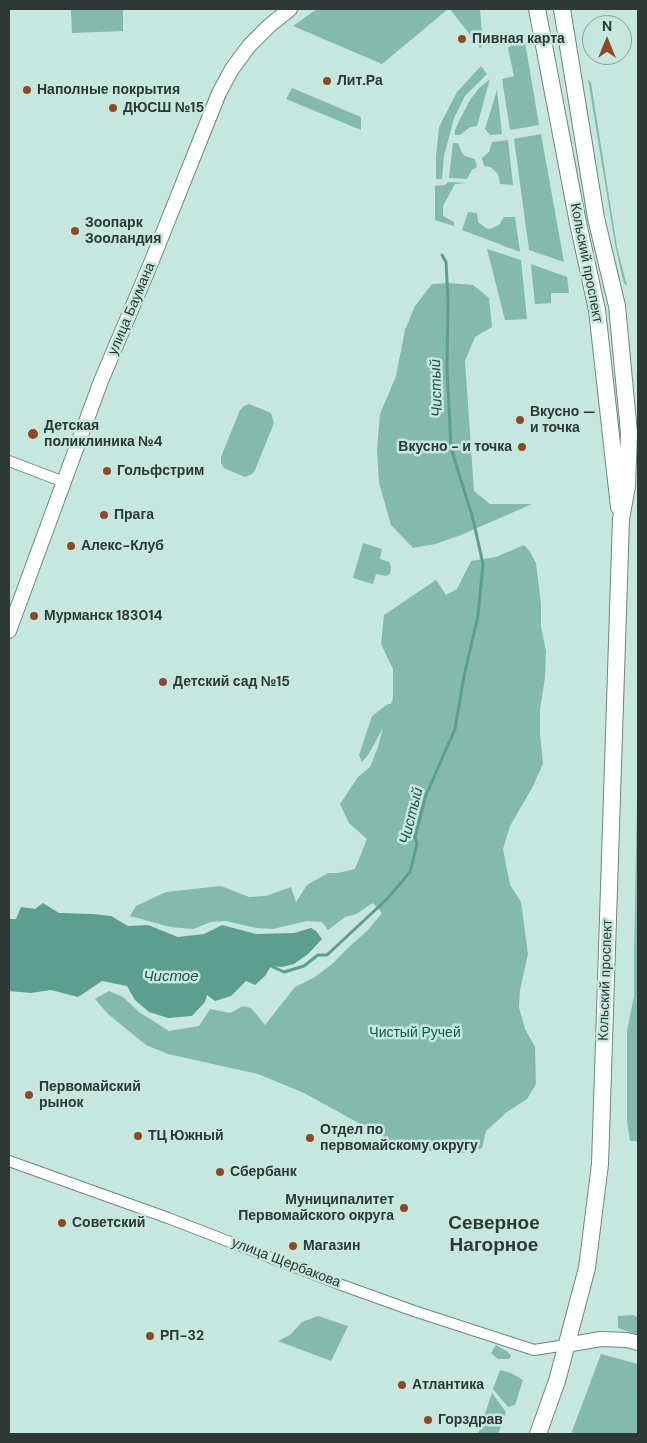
<!DOCTYPE html>
<html>
<head>
<meta charset="utf-8">
<style>
	body { margin:0 }
	#map { position:relative; width:647px; height:1443px; overflow:hidden; background:#c6e7dd; font-family:"DM Sans",sans-serif }
	canvas { display:block }
	.frame { position:absolute; inset:0; border:10px solid #2c3935; pointer-events:none }
	.north { position:absolute; left:582px; top:15px; width:50px; height:50px; box-sizing:border-box; background:#c6e7dd; border:1px solid #88a19a; border-radius:50%; rotate:0deg; font-size:14px; font-weight:700; line-height:20px; text-align:center; color:#2c3935 }
	.north::after { content:''; display:block; margin:auto; width:18px; height:22px; background:#904827; clip-path:polygon(50% 0,100% 100%,50% 72%,0 100%) }
</style>
</head>
<body>
<div id="map">
<canvas width="647" height="1443"></canvas>
<div class="frame"></div>
<div class="north">N</div>
</div>
<script>
const c = document.querySelector('canvas').getContext('2d');
c.lineJoin = 'round';
function fill(path, color) {
  c.fillStyle = color;
  c.fill(path, 'evenodd');
}
function shape(rows) {
  const path = new Path2D();
  for (const r of rows) {
    path.moveTo(r[0], r[1]);
    for (let i = 2; i < r.length; i += 2) path.lineTo(r[i], r[i + 1]);
  }
  return path;
}
function stroke(path, color, width, dash) {
  c.strokeStyle = color;
  c.lineWidth = width;
  c.lineCap = dash ? 'butt' : 'round';
  c.setLineDash(dash || []);
  c.stroke(path);
}
function drawText(font, color, halo, rows, align = 'center') {
  c.font = font + ' "DM Sans",sans-serif';
  c.lineWidth = 5;
  c.setLineDash([]);
  c.textBaseline = 'middle';
  c.strokeStyle = halo;
  c.fillStyle = color;
  for (const [text, x, y, turn = 0] of rows) {
    c.save();
    c.translate(x, y);
    c.rotate((+turn || 0) * Math.PI / 180);
    c.textAlign = isNaN(turn) ? turn : align;
    if (halo) c.strokeText(text, 0, 0);
    c.fillText(text, 0, 0);
    c.restore();
  }
}
const green = shape([
	[71,9,123,9,123,31,72,33],
	[317,9,448,9,382,64,293,26],
	[450,9,480,9,483,45,480,48],
	[524,36,539,125,510,130,502,79,514,76,508,48],
	[481,66,487,74,465,96,454,118,444,156,442,179,436,179,436,156,439,127,457,92],
	[490,79,477,126,470,127,460,135,455,135,455,130,459,121,470,100,479,88],
	[588,79,591,83,617,247,627,286,624,283,622,276,615,244],
	[292,88,361,117,361,130,286,99],
	[497,90,502,134,490,135,485,129],
	[541,134,564,262,529,250,514,139],
	[508,140,513,185,500,184,498,174,491,167,484,166,482,158,489,152,492,142],
	[453,143,458,143,462,153,465,156,475,159,477,167,472,170,467,179,449,178],
	[448,182,467,183,455,184,443,206,443,216,454,222,454,226,435,220,435,186,445,185],
	[468,212,477,213,478,222,486,228,490,229,499,225,504,217,515,217,520,252,462,230],
	[487,249,521,260,527,319,505,320],
	[531,264,567,277,569,293,551,293,551,303,535,304],
	[449,283,473,285,489,298,492,327,475,337,465,361,474,491,490,504,532,504,461,535,435,544,413,548,391,525,379,483,377,450,380,414,396,376,405,330,415,306,432,284],
	[249,404,271,413,274,423,255,470,252,474,245,477,224,468,221,463,221,457,240,410,244,406],
	[363,543,382,549,380,559,389,562,391,567,390,574,386,576,376,574,373,584,353,578],
	[524,545,529,550,536,563,541,604,541,627,546,651,545,678,540,709,540,734,543,764,532,788,510,826,503,849,510,885,521,902,528,954,520,990,519,1007,525,1029,535,1047,536,1084,527,1099,507,1112,486,1131,482,1148,460,1154,404,1148,304,1093,258,1074,168,1054,146,1045,108,1014,95,999,109,991,123,997,139,1012,169,1031,199,1026,210,1009,230,1013,243,1006,251,1008,265,1025,295,987,315,977,332,964,350,946,367,931,382,913,373,903,356,914,345,917,328,930,322,922,307,921,273,929,256,928,226,921,211,922,193,929,170,927,130,916,136,906,166,892,221,886,249,897,266,896,291,887,296,902,307,885,328,873,338,873,355,869,367,839,349,823,340,804,358,777,370,767,378,747,383,728,368,755,362,762,359,755,372,716,388,704,391,704,393,698,393,669,381,644,384,615,436,580,446,595,457,589,471,561,496,557],
	[638,746,638,1141,630,1141,627,1121,627,1031,634,996,634,956],
	[634,1315,638,1318,638,1335,618,1328,618,1316],
	[318,1316,348,1326,331,1361,278,1341,290,1335,302,1322],
	[496,1345,508,1352,511,1356,509,1359,498,1359,491,1353],
	[601,1354,638,1364,638,1434,571,1434],
	[500,1370,511,1373,523,1380,515,1405,508,1407,493,1389],
	[492,1393,506,1412,498,1434,478,1434]
]);
const water = shape([
	[43,903,59,913,93,914,111,916,128,926,148,925,178,937,204,934,222,925,256,934,294,933,311,928,316,931,322,939,308,954,294,964,282,967,271,966,265,976,255,985,246,981,231,996,215,1001,207,995,205,1002,192,1016,168,1018,149,1012,135,1000,127,986,102,981,78,997,51,990,31,993,9,991,9,919,16,919,21,907,35,909]
]);
const stream = shape([
	[271,966,284,972,304,966,318,955,327,955,387,899,410,872,417,844,415,837,426,795,455,729,464,676,478,616,483,564,473,519,451,448,447,368,448,300,446,262,442,255]
]);
const street = shape([
	[9,461,64,482],
	[9,1161,168,1218,336,1283,414,1311,534,1350,566,1345]
]);
const secondary = shape([
	[9,631,101,381,151,263,219,93,232,69,249,46,269,26,290,9],
	[566,1345,601,1339,627,1340,638,1343]
]);
const primary = shape([
	[537,9,578,223,597,310,619,507],
	[538,1434,557,1381,587,1268,600,1164,621,519,627,486,629,433,617,306,596,218,562,9]
]);
const markers = [
	[462,39,5,"#904827"],
	[327,81,5,"#904827"],
	[27,90,5,"#904827"],
	[113,108,5,"#904827"],
	[75,231,5,"#904827"],
	[520,420,5,"#904827"],
	[33,434,6,"#904827"],
	[522,447,5,"#904827"],
	[107,471,5,"#904827"],
	[104,515,5,"#904827"],
	[71,546,5,"#904827"],
	[34,616,5,"#904827"],
	[163,682,5,"#904827"],
	[29,1095,5,"#904827"],
	[138,1136,5,"#904827"],
	[310,1138,5,"#904827"],
	[220,1172,5,"#904827"],
	[404,1208,5,"#904827"],
	[62,1223,5,"#904827"],
	[293,1246,5,"#904827"],
	[150,1336,5,"#904827"],
	[402,1385,5,"#904827"],
	[428,1420,5,"#904827"]
];
const poiNames = [
	["Пивная карта",472,39],
	["Лит.Ра",337,81],
	["Наполные покрытия",37,90],
	["ДЮСШ №15",123,108],
	["Зоопарк",85,223],
	["Зооландия",85,239],
	["Вкусно —",530,412],
	["и точка",530,428],
	["Детская",44,426],
	["поликлиника №4",44,442],
	["Вкусно - и точка",512,447,"right"],
	["Гольфстрим",117,471],
	["Прага",114,515],
	["Алекс-Клуб",81,546],
	["Мурманск 183014",44,616],
	["Детский сад №15",173,682],
	["Первомайский",39,1087],
	["рынок",39,1103],
	["Отдел по",320,1130],
	["первомайскому округу",320,1146],
	["ТЦ Южный",148,1136],
	["Сбербанк",230,1172],
	["Муниципалитет",394,1200,"right"],
	["Первомайского округа",394,1216,"right"],
	["Советский",72,1223],
	["Магазин",303,1246],
	["РП-32",160,1336],
	["Атлантика",412,1385],
	["Горздрав",438,1420]
];
const streetNames = [
	["Кольский проспект",586,263,79],
	["улица Баумана",132,309,-67],
	["Кольский проспект",606,980,-88],
	["улица Щербакова",286,1263,21]
];
const parkNames = [
	["Чистый Ручей",415,1033]
];
const waterNames = [
	["Чистый",437,388,-92],
	["Чистый",412,816,-76],
	["Чистое",171,977]
];
const districtNames = [
	["Северное",494,1224],
	["Нагорное",494,1246]
];
fill(green, '#83baab');
fill(water, '#5d9f8e');
stroke(stream, '#5d9f8e', 3);
stroke(street, '#6a887f', 12);
stroke(secondary, '#6a887f', 16);
stroke(primary, '#6a887f', 18);
stroke(street, '#fff', 10);
stroke(secondary, '#fff', 14);
stroke(primary, '#fff', 16);
for (const [x, y, r, color] of markers) {
  const dot = new Path2D();
  dot.arc(x, y, r, 0, 2 * Math.PI);
  c.fillStyle = color;
  c.fill(dot);
  stroke(dot, '#c6e7dd', 2);
}
drawText('bold 14px', '#2c3935', '#c6e7dd', poiNames, 'left');
drawText('14px', '#2c3935', '#c6e7dd', streetNames);
drawText('14px', '#056251', '#c6e7dd', parkNames);
drawText('italic 15px', '#1e5448', '#c6e7dd', waterNames);
drawText('bold 19px', '#2c3935', '#c6e7dd', districtNames);
</script>
</body>
</html>
